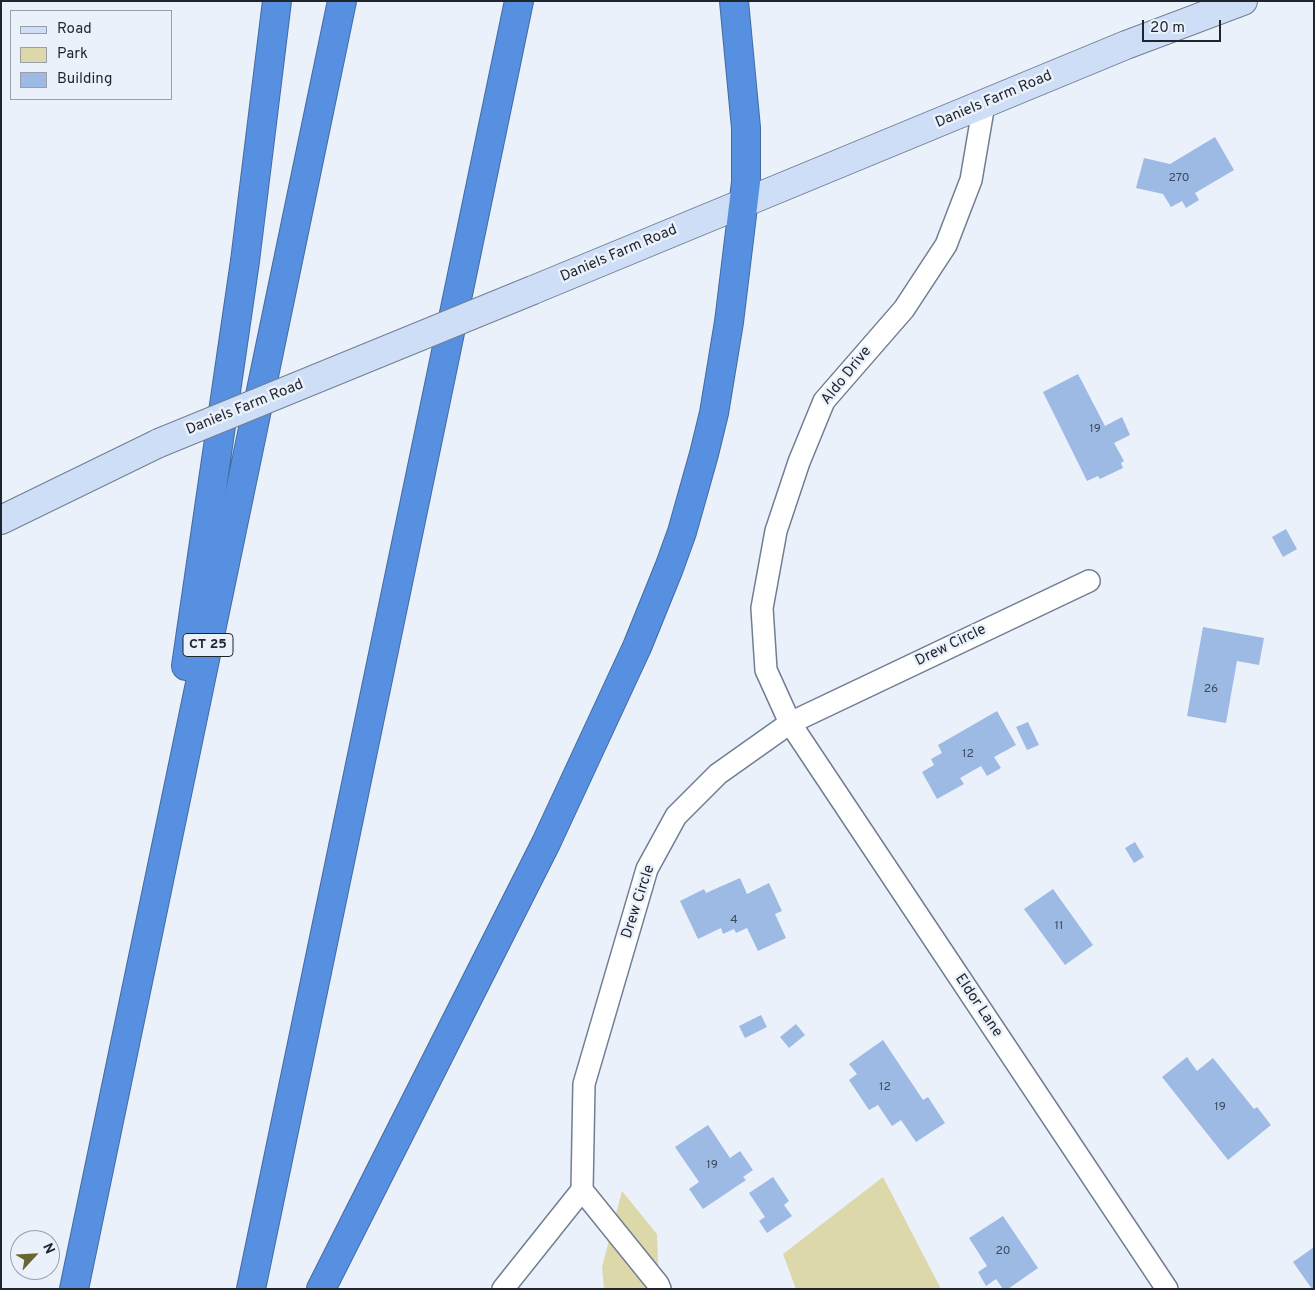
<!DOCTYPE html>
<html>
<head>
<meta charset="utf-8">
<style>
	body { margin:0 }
	#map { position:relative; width:1315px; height:1290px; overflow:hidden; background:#ebf1fb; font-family:Overpass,sans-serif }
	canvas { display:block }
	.frame { position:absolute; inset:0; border:2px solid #1f252d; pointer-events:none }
	.legend { position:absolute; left:10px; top:10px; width:162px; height:90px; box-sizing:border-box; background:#ebf1fb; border:1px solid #999fa9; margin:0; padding:6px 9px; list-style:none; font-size:15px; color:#1f252d }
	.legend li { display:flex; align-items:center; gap:10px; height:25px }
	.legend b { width:25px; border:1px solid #999fa9 }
	.north { position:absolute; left:10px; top:1230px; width:50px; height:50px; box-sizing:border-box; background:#ebf1fb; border:1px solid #999fa9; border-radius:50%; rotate:65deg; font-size:14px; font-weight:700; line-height:20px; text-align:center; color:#1f252d }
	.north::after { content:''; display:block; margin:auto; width:18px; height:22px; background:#6b6532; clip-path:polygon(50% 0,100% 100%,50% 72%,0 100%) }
	.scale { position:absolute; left:1142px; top:20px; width:79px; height:22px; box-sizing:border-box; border:2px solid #1f252d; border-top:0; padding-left:6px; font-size:15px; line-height:18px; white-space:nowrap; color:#1f252d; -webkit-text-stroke:4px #ebf1fb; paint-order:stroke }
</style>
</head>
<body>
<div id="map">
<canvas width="1315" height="1290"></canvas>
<div class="frame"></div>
<ul class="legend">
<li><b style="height:6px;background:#cddef6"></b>Road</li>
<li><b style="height:14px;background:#ddd8aa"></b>Park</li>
<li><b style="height:14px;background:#9dbae4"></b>Building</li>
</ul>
<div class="north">N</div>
<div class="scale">20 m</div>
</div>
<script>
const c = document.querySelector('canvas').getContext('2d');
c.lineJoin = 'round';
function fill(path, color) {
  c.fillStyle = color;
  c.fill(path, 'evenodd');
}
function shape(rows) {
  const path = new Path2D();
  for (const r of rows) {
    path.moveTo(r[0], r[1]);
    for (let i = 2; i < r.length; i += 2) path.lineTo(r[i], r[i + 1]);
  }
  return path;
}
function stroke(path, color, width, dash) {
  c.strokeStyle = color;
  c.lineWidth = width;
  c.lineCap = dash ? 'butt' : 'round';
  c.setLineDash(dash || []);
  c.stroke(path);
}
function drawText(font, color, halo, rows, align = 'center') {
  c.font = font + ' Overpass,sans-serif';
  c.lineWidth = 5;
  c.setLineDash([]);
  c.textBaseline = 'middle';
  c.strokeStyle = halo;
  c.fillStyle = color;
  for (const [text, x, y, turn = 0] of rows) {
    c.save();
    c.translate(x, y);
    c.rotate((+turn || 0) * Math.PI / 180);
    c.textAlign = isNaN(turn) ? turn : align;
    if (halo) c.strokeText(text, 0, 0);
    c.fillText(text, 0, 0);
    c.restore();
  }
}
const green = shape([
	[883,1177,941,1289,796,1289,783,1254],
	[622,1191,657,1234,659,1289,604,1289,602,1267]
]);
const building = shape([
	[1215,137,1234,170,1195,193,1199,200,1186,208,1182,201,1171,207,1163,194,1136,188,1144,158,1170,164],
	[1078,374,1105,426,1122,417,1130,435,1114,443,1124,461,1121,463,1123,468,1100,479,1098,476,1087,481,1043,392],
	[1286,529,1297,549,1283,557,1272,537],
	[1203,627,1264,638,1259,665,1237,661,1226,723,1187,716],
	[997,711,1016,745,994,757,1001,768,987,776,981,766,960,778,964,784,937,799,922,772,934,765,931,759,942,753,938,745],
	[1028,722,1039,745,1027,750,1016,727],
	[1135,842,1144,857,1134,863,1125,848],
	[740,878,747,894,769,883,782,911,775,914,786,938,758,951,747,928,736,933,734,929,723,934,721,928,698,939,680,901,704,889,706,893],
	[1053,889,1093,945,1065,965,1024,909],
	[761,1015,767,1027,745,1038,739,1026],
	[796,1024,805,1035,789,1048,780,1037],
	[883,1040,923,1100,928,1097,945,1123,916,1142,901,1120,892,1126,878,1105,869,1110,849,1080,857,1074,849,1064],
	[1187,1057,1197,1071,1213,1058,1254,1109,1257,1107,1271,1125,1228,1160,1162,1077],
	[708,1125,730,1158,740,1151,753,1170,743,1177,746,1180,703,1209,689,1189,699,1182,675,1147],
	[773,1177,789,1201,784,1205,792,1216,767,1233,759,1221,765,1217,749,1193],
	[1003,1216,1038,1268,1008,1289,1003,1289,996,1279,986,1286,978,1272,987,1266,969,1238],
	[1314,1247,1314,1289,1312,1289,1293,1262]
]);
const street = shape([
	[984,104,971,180,946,245,904,309,824,401,799,462,776,531,762,608,766,670,790,723,1167,1289],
	[582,1190,658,1284,660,1289],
	[503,1289,582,1190,584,1084,647,869,676,816,718,774,790,723,1089,581]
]);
const secondary = shape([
	[533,290,1126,45,1243,1],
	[1,520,159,443]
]);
const highway = shape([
	[186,666,245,261,277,1],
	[74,1289,342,1],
	[251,1289,519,1],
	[321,1289,546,843,637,647,669,568,682,532,704,454,714,413,729,322,746,182,746,128,734,1]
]);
const secondaryBridge = shape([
	[159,443,533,290]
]);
const numberNames = [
	["270",1179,179],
	["19",1095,430],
	["26",1211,690],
	["12",968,755],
	["4",734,921],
	["11",1059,927],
	["12",885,1088],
	["19",1220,1108],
	["19",712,1166],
	["20",1003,1252]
];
const shields = [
	[208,645,50]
];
const shieldNames = [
	["CT 25",208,645]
];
const streetNames = [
	["Daniels Farm Road",994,100,-23],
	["Daniels Farm Road",619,254,-23],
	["Aldo Drive",847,376,-51],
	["Daniels Farm Road",245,408,-22],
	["Drew Circle",951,646,-26],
	["Drew Circle",639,902,-72],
	["Eldor Lane",978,1006,56]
];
fill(green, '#ddd8aa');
fill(building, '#9dbae4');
stroke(street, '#707e92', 24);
stroke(secondary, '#707e92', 30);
stroke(highway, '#436ba1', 30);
stroke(street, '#fff', 21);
stroke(secondary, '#cddef6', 28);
stroke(highway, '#5790e0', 28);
stroke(secondaryBridge, '#707e92', 30, []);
stroke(secondaryBridge, '#cddef6', 28);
drawText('12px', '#3e4a5b', null, numberNames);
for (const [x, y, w] of shields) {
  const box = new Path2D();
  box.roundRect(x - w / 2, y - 11.5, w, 23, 4);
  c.fillStyle = '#ebf1fb';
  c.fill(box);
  stroke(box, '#1f252d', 1);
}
drawText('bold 14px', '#1f252d', null, shieldNames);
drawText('15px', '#1f252d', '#ebf1fb', streetNames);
</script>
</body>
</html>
